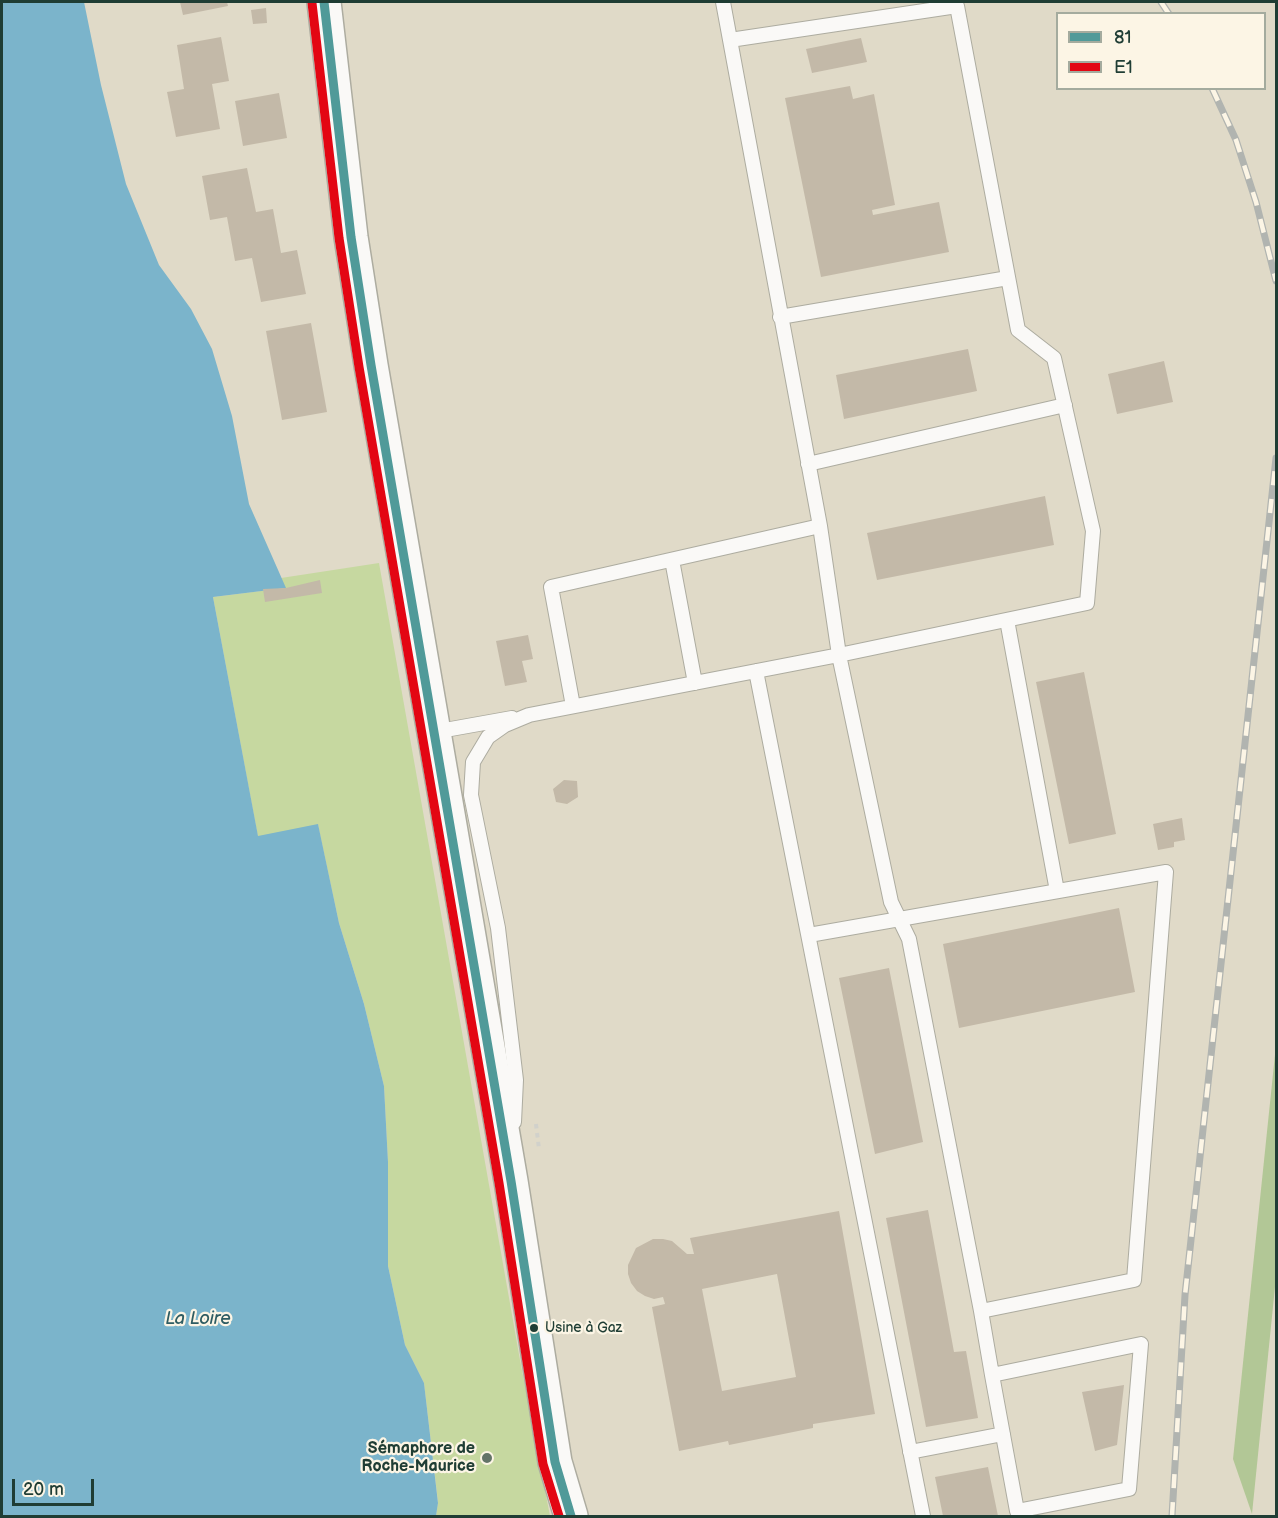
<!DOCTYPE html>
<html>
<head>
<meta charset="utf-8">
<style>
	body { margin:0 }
	#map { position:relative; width:1278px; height:1518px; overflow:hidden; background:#e0dac8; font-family:"Balsamiq Sans",sans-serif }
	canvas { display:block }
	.frame { position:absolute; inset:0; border:3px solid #1f3d34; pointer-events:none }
	.legend { position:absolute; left:1056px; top:12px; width:210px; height:78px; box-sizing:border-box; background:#fcf5e5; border:2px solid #a4ab9e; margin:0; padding:8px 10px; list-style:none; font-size:18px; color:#1f3d34 }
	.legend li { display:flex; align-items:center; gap:12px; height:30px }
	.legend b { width:30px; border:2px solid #a4ab9e }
	.scale { position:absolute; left:12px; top:1479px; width:82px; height:27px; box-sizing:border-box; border:3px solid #1f3d34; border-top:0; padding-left:8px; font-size:18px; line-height:21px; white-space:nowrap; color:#1f3d34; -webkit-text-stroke:4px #fcf5e5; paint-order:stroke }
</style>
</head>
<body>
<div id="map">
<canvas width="1278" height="1518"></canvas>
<div class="frame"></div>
<ul class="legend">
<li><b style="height:8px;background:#509a99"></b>81</li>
<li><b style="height:8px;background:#e30613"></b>E1</li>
</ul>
<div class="scale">20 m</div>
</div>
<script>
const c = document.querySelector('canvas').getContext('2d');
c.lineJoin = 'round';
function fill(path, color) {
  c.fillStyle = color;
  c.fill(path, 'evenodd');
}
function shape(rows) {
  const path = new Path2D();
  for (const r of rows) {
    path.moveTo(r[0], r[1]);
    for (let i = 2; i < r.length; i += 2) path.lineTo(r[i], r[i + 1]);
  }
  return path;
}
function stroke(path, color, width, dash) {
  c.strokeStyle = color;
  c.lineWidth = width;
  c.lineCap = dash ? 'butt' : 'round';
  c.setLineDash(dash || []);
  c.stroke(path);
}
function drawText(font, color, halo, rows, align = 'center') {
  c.font = font + ' "Balsamiq Sans",sans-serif';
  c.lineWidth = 4.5;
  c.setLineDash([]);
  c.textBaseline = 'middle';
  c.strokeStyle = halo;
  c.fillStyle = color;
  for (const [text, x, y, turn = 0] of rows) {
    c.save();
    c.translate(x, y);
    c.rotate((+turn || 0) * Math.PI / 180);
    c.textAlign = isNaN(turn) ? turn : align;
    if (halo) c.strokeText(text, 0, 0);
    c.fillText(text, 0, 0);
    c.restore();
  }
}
const green = shape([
	[379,563,520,1360,550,1516,436,1516,438,1502,424,1383,405,1345,388,1266,388,1162,384,1086,364,1004,339,923,318,825,258,837,213,597,285,588,281,578]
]);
const forest = shape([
	[1276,1045,1276,1277,1252,1514,1233,1459]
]);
const water = shape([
	[2,2,84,2,101,85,126,184,159,265,191,309,212,349,232,416,249,504,286,588,213,597,258,836,318,824,339,923,364,1004,384,1086,388,1162,388,1266,405,1345,424,1383,438,1503,436,1516,2,1516]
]);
const building = shape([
	[180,2,227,2,228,6,183,15],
	[266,8,267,23,253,24,251,10],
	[221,37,229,81,212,84,220,129,176,137,167,92,184,89,177,45],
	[861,38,867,62,812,73,806,49],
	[850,86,853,99,874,94,895,205,872,210,873,215,939,202,949,252,821,277,785,98],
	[279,93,287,138,243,146,235,101],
	[247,168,256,212,273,209,281,253,297,250,306,294,261,302,252,258,235,261,227,217,210,220,202,176],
	[311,323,327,412,282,420,266,331],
	[968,349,977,391,844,419,836,375],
	[1164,361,1173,402,1117,414,1108,374],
	[1045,496,1054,545,877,580,867,533],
	[320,580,322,593,265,602,263,589,286,588],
	[528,635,533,659,522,661,527,682,505,686,496,641],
	[1084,672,1116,834,1069,844,1036,682],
	[564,780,577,781,578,797,567,804,556,802,553,789],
	[1182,818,1185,840,1174,842,1174,847,1158,850,1153,824],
	[1119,908,1135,992,959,1028,943,944],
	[889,968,923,1142,875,1154,839,978],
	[928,1210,954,1352,966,1351,978,1418,926,1427,886,1218],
	[839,1211,875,1414,813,1424,813,1428,729,1445,728,1441,679,1451,652,1307,665,1304,663,1297,654,1299,645,1296,637,1291,631,1283,628,1274,628,1265,636,1248,653,1239,663,1239,672,1241,687,1254,694,1254,690,1238],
	[777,1274,796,1377,722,1391,702,1289],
	[1124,1385,1117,1445,1095,1451,1082,1392],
	[988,1467,998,1516,943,1516,935,1477]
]);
const path = shape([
	[536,1124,539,1149]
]);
const lane = shape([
	[723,2,820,526,839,655,891,902,909,939,981,1311,992,1375,1017,1511,1129,1489,1141,1344,992,1375],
	[780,317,1008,278],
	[808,464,1065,405],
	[672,560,695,683],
	[1007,620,1057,891],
	[756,671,923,1516],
	[573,706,551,587,820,526],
	[434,732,512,718],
	[809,935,1166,872,1134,1280,981,1311],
	[514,1122,516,1080,498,928,471,795,473,762,488,737,505,725,529,715,839,655,1087,603,1093,531,1054,358,1018,330,957,6,730,40],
	[910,1452,1003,1434]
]);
const secondary = shape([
	[324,2,351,237,371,365,511,1181,555,1462,571,1516]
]);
const rail = shape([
	[1161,2,1169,14],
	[1212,88,1236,140,1256,202,1276,281],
	[1172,1516,1185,1295,1276,458]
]);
const bus1 = shape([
	[324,2,351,237,371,365,511,1181,555,1462,571,1516]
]);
const bus2 = shape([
	[312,3,339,238,359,367,499,1183,543,1464,559,1516]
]);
const markers = [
	[534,1328,5,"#1f3d34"],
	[487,1458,6,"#637468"]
];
const busNames = [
	["Usine à Gaz",545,1328]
];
const poiNames = [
	["Sémaphore de",475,1449],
	["Roche-Maurice",475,1467]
];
const waterNames = [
	["La Loire",198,1319]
];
fill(green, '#c6d8a0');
fill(forest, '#b2c796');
fill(water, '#7bb4cb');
fill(building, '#c3b9a8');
stroke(lane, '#adaca0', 16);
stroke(secondary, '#adaca0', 36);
stroke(path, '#d1d1cb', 4, [4.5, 4.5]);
stroke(lane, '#faf9f7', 14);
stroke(secondary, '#faf9f7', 33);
stroke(rail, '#b1b4b0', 7);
stroke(rail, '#fcf5e5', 4.5, [14]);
stroke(bus1, '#509a99', 9);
stroke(bus2, '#e30613', 9);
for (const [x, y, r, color] of markers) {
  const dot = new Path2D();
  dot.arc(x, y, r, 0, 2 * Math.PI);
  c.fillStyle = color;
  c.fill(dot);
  stroke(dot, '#fcf5e5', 2);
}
drawText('14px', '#1f3d34', '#fcf5e5', busNames, 'left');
drawText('bold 16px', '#1f3d34', '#fcf5e5', poiNames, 'right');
drawText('italic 18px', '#2e5c62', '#fcf5e5', waterNames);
</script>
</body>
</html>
